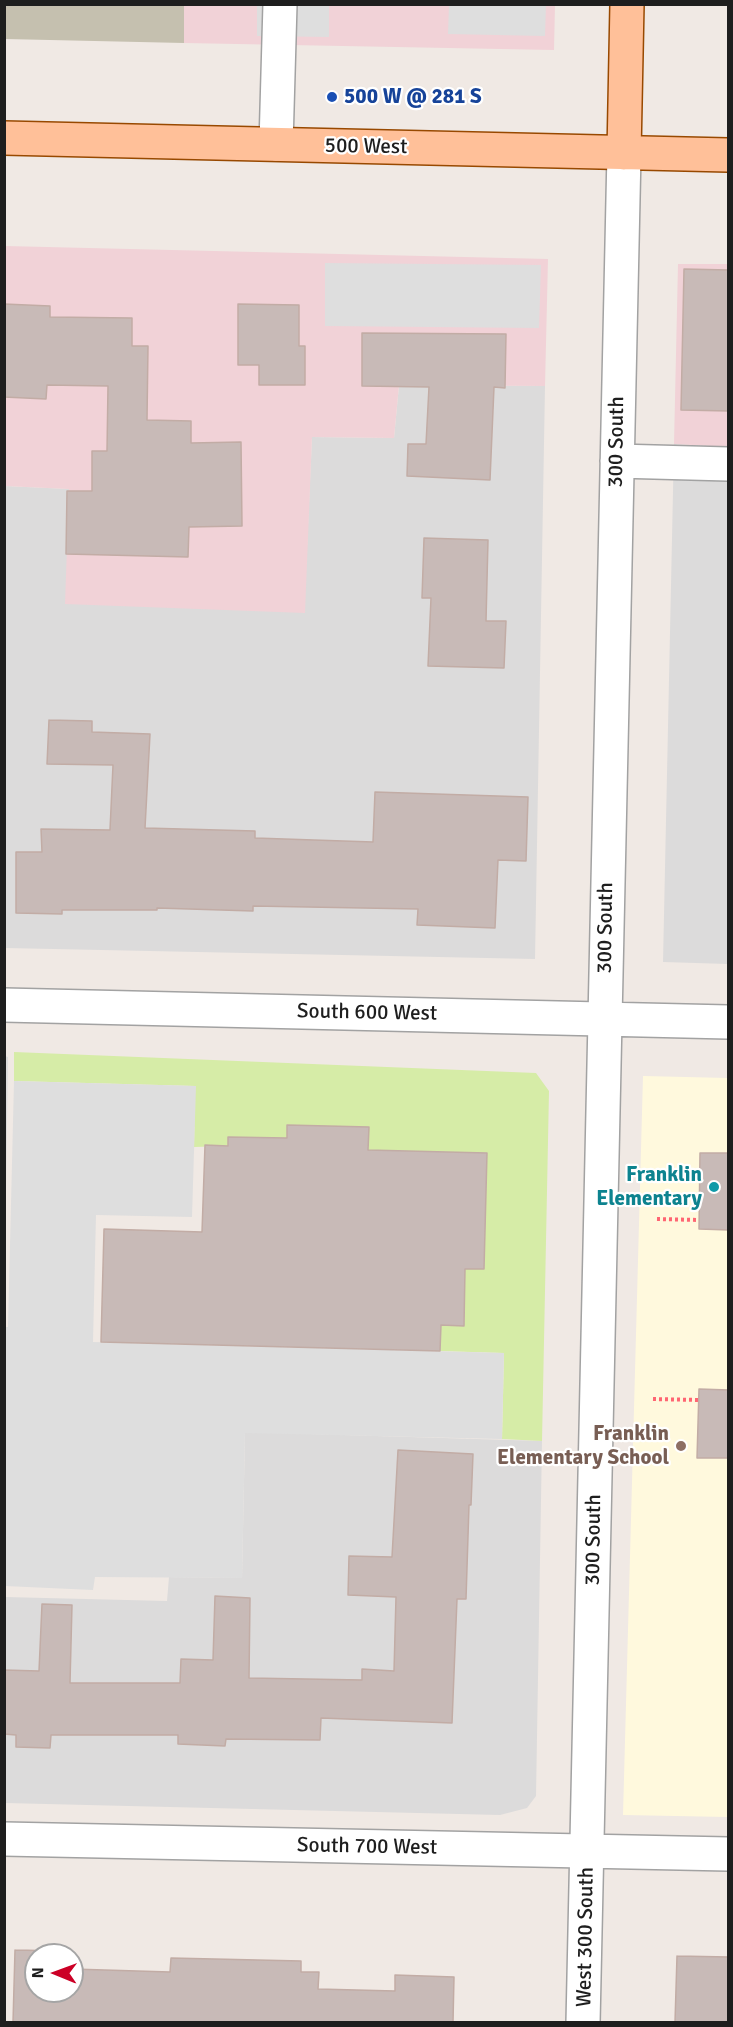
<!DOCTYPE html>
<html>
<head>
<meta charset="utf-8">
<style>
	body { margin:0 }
	#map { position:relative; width:733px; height:2027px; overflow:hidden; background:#f0e9e4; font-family:Signika,sans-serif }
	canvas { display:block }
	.frame { position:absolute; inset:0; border:6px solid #1e1e1e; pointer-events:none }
	.north { position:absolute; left:24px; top:1943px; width:60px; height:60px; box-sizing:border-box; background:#fff; border:2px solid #a5a5a5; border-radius:50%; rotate:271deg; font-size:16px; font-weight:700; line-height:24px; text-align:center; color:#1e1e1e }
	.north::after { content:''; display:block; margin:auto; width:21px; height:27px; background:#cc0026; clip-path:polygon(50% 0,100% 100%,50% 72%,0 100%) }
</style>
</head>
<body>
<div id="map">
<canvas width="733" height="2027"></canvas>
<div class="frame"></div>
<div class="north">N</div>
</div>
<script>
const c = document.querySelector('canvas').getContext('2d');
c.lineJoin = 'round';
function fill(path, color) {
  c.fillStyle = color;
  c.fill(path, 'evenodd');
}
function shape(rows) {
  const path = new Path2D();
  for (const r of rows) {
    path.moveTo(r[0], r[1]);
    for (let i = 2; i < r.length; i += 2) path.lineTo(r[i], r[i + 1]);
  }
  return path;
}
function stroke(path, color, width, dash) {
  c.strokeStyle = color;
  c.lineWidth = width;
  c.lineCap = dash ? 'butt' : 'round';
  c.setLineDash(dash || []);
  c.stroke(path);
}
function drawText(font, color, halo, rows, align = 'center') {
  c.font = font + ' Signika,sans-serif';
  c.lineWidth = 4.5;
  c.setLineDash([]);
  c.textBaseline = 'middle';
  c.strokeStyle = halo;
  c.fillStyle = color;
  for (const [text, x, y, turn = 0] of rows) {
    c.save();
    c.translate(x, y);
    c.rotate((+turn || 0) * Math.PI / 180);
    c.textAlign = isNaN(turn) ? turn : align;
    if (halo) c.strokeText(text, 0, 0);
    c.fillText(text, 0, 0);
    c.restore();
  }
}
const residential = shape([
	[399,385,545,386,535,959,5,948,5,486,69,489,304,613,312,437,394,438],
	[674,444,728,447,728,964,663,962],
	[5,1056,8,1057,5,1255,4,1056],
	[245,1432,542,1441,536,1796,527,1808,500,1815,5,1803,5,1597,167,1601,169,1577,242,1578]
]);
const commercial = shape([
	[184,5,555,5,554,50,184,43],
	[5,246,548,259,545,386,399,385,394,438,312,437,305,613,65,604,69,489,5,486],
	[678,264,728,264,728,447,674,444]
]);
const education = shape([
	[643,1076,728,1078,728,1817,623,1815]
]);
const construction = shape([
	[5,4,184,5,184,43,5,39]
]);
const grass = shape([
	[14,1052,536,1073,549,1091,542,1441,502,1439,504,1353,440,1351,441,1325,464,1325,465,1269,484,1269,487,1153,368,1150,369,1128,287,1126,287,1138,228,1137,228,1146,194,1147,195,1086,14,1081]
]);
const parking = shape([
	[257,5,329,5,329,37,257,36],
	[449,5,546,5,545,36,448,34],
	[325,263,541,265,539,328,325,326],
	[14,1081,196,1086,192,1217,96,1215,93,1342,504,1353,502,1439,245,1433,242,1578,95,1577,93,1590,5,1586,4,1327,8,1327]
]);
const building = shape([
	[684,269,729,270,729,411,681,410,684,269],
	[4,304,50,306,50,317,132,318,132,346,148,346,147,420,191,421,191,443,241,442,242,526,189,527,188,557,66,554,67,491,92,491,92,451,107,451,108,386,47,385,46,399,4,397,4,304],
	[238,304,299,305,299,346,305,346,305,385,259,385,259,365,238,365,238,304],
	[362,333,506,334,505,388,494,387,490,480,407,476,408,444,426,444,429,387,362,386,362,333],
	[424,538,488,540,486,621,506,621,504,668,428,666,431,598,422,598,424,538],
	[49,720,92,721,92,732,150,734,145,828,255,831,255,838,373,842,375,792,528,797,526,861,498,860,495,928,417,925,418,909,253,906,253,911,157,908,157,910,62,910,62,914,16,913,16,852,42,852,41,829,110,830,113,765,47,764,49,720],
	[287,1125,369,1127,368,1150,487,1153,484,1269,465,1269,464,1326,441,1325,440,1351,101,1342,104,1229,202,1232,205,1145,228,1146,228,1137,287,1138,287,1125],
	[700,1153,729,1153,729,1230,699,1229,700,1153],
	[699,1389,729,1390,729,1458,697,1458,699,1389],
	[398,1450,473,1454,471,1505,469,1505,466,1599,457,1599,452,1723,321,1718,320,1740,226,1739,225,1746,178,1744,178,1735,51,1735,50,1748,16,1747,16,1735,4,1734,4,1670,39,1671,42,1604,72,1605,70,1683,180,1683,181,1659,213,1660,215,1596,250,1598,249,1678,362,1680,362,1669,394,1671,396,1597,348,1595,349,1556,392,1557,398,1450],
	[15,1950,62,1951,62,1955,36,1955,36,1991,72,1991,72,1969,170,1972,171,1958,301,1961,301,1972,319,1972,318,1989,395,1991,395,1975,454,1977,453,2022,13,2022,15,1950],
	[677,1956,729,1957,729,2022,675,2022,677,1956]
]);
const path = shape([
	[657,1219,699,1220],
	[653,1399,698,1400]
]);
const minor = shape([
	[276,144,280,4],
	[617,461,728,464],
	[4,1005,728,1022],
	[4,1839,728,1854],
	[583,2022,624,153]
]);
const major = shape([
	[4,138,728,155],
	[624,153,627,4]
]);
const markers = [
	[332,97,6,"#1a4fb4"],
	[714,1187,6,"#0f9aa8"],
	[681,1446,6,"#8d6e63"]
];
const transitNames = [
	["500 W @ 281 S",344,97]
];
const streetNames = [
	["500 West",366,147,1],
	["300 South",617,442,-89],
	["300 South",606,928,-89],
	["South 600 West",367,1013,1],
	["300 South",594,1540,-89],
	["South 700 West",367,1847,1],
	["West 300 South",586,1937,-89]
];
const cultureNames = [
	["Franklin",702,1175],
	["Elementary",702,1199]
];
const educationNames = [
	["Franklin",669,1434],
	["Elementary School",669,1458]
];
fill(residential, '#dcdbdb');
fill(commercial, '#f1d2d7');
fill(education, '#fff9dd');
fill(construction, '#c5c0af');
fill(grass, '#d6eca7');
fill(parking, '#dedede');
fill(building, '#c8bab7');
stroke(building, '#c2aca5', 1.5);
stroke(minor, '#a2a2a2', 36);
stroke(major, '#984900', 36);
stroke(path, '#ff6572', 4, [3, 3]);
stroke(minor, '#fff', 33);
stroke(major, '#ffc099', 33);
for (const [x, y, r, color] of markers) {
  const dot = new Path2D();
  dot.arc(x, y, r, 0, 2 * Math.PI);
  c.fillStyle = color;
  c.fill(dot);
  stroke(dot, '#fff', 2);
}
drawText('bold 21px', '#164399', '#fff', transitNames, 'left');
drawText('21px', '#1e1e1e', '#fff', streetNames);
drawText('bold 21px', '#0d838f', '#fff', cultureNames, 'right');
drawText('bold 21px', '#785e54', '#fff', educationNames, 'right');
</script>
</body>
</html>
